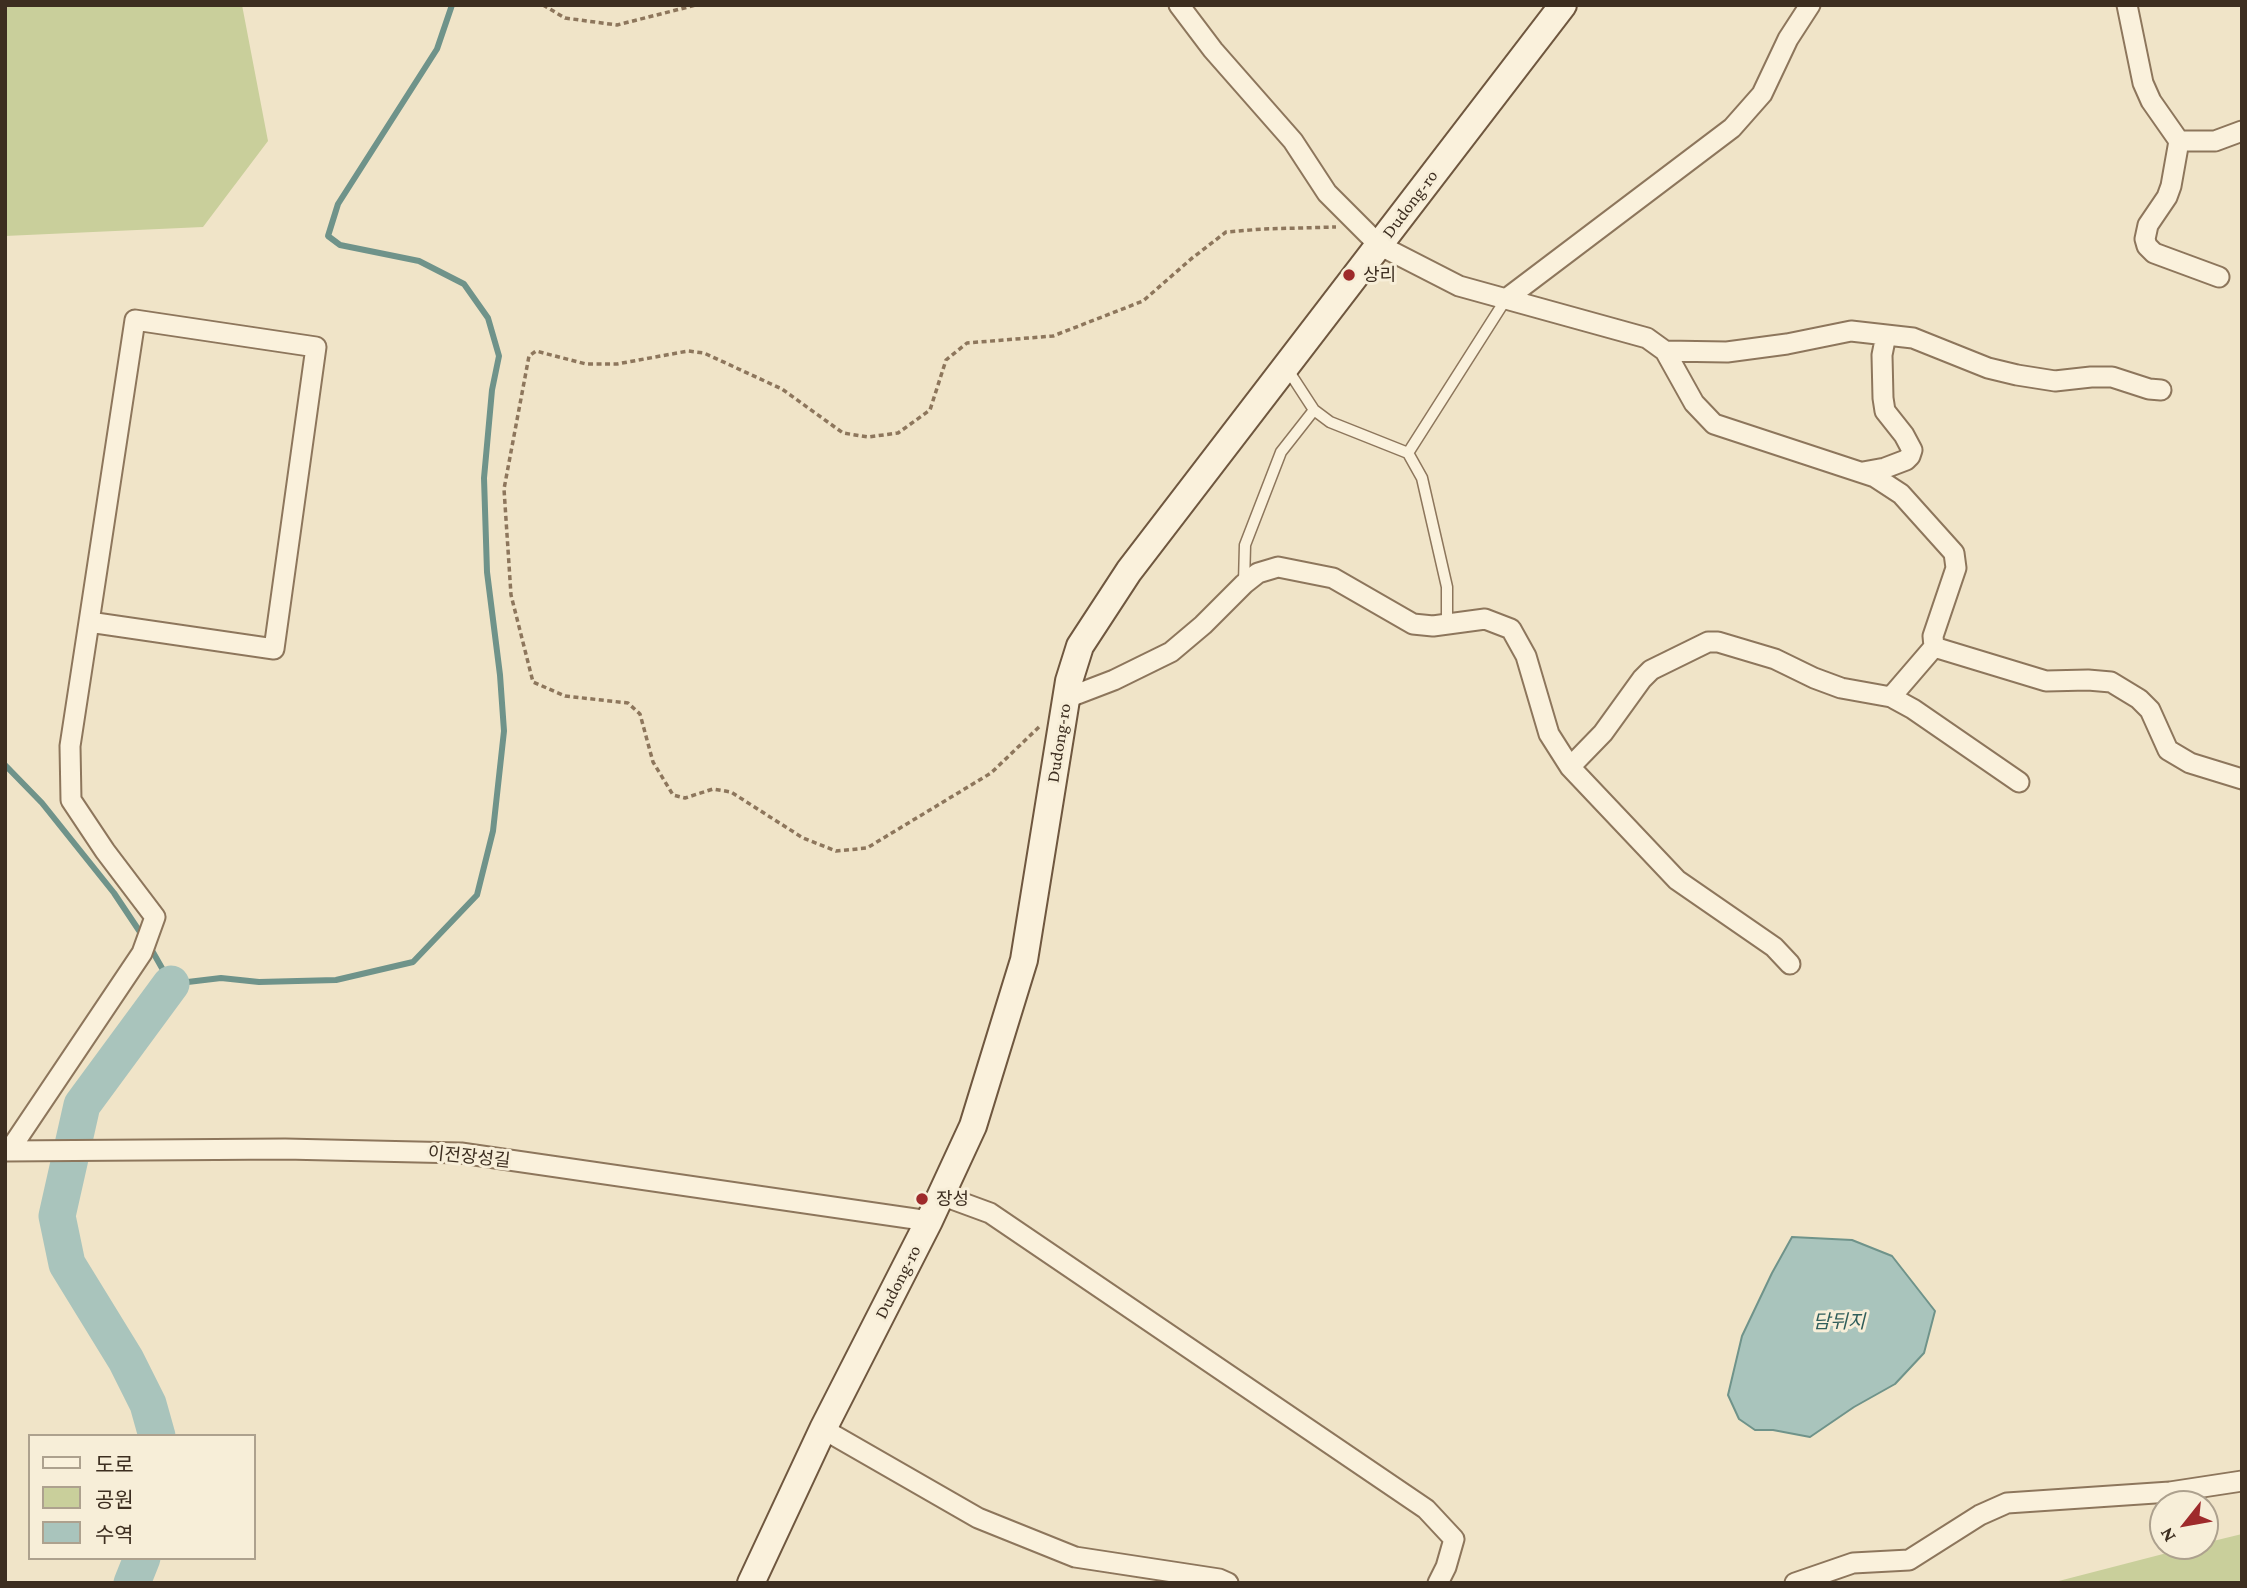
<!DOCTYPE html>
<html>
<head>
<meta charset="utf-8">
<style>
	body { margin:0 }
	#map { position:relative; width:2247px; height:1588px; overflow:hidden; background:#f0e4c8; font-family:"Crimson Pro","Noto Sans KR",serif }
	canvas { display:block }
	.frame { position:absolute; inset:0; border:7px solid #3d2e20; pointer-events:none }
	.legend { position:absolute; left:28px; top:1434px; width:228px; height:126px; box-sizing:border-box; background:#f7eed8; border:2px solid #ada18e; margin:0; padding:9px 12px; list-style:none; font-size:21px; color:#3d2e20 }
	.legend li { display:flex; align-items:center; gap:14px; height:35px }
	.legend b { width:35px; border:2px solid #ada18e }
	.north { position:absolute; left:2149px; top:1490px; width:70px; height:70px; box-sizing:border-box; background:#f7eed8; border:2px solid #ada18e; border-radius:50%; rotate:239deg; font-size:19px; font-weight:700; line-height:28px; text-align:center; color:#3d2e20 }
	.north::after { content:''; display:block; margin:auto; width:24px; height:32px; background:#9e2a2b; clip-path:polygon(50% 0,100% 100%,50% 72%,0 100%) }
</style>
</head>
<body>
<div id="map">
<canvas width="2247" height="1588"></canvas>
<div class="frame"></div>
<ul class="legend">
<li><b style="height:9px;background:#faf1dc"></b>도로</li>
<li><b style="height:19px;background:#c9cf9b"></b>공원</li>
<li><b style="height:19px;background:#a9c4bc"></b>수역</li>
</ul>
<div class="north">N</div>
</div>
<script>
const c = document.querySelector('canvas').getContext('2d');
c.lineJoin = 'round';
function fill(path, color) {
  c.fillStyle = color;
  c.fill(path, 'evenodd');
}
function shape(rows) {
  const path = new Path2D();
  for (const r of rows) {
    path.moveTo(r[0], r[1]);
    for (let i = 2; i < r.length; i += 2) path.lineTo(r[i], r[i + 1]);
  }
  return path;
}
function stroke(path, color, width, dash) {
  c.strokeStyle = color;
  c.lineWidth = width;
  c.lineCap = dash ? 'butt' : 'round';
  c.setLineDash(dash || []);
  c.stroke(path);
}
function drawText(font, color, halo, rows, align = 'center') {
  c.font = font + ' "Crimson Pro","Noto Sans KR",serif';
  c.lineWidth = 6;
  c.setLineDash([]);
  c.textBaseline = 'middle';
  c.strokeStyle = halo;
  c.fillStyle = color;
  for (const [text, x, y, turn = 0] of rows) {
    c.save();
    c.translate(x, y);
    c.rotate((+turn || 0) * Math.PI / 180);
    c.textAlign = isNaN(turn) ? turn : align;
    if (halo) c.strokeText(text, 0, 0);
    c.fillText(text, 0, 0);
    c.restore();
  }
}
const green = shape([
	[5,5,242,5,268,141,203,227,5,236],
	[2242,1534,2242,1583,2051,1583,2194,1546,2205,1546,2205,1543]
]);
const water = shape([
	[1792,1237,1852,1240,1892,1256,1935,1311,1924,1353,1895,1384,1854,1407,1810,1437,1773,1430,1755,1430,1739,1419,1728,1395,1742,1336,1772,1273,1792,1237]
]);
const stream = shape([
	[5,765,42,803,114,893,144,938],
	[150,947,171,984,221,978,259,982,336,980,413,962,477,895,493,831,504,731,500,675,487,572,484,478,492,390,499,356,488,318,464,284,419,261,340,245,328,236,338,204,437,49,452,5]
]);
const river = shape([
	[157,1436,148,1404,126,1360,67,1264,57,1216,82,1105,171,984],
	[132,1583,142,1558]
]);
const path = shape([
	[543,5,565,18,617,25,696,5],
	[1039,727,991,773,867,848,836,851,803,838,731,792,713,789,685,798,673,795,653,762,640,714,628,703,565,696,533,682,511,595,504,489,529,356,536,351,586,364,617,364,688,351,704,353,782,389,843,433,868,437,898,433,930,410,946,360,967,343,1053,336,1143,301,1191,259,1226,232,1263,229,1336,227]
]);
const lane = shape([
	[1286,367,1314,410,1330,422,1408,453,1422,478,1447,587,1447,624],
	[1408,453,1506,299],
	[1244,583,1245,545,1281,452,1314,410]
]);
const street = shape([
	[1179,5,1213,50,1293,141,1327,193,1379,245,1459,286,1647,338,1665,351,1694,403,1714,424,1875,477,1901,494,1954,553,1956,568,1933,636,1934,647,2046,681,2088,680,2111,682,2139,699,2150,710,2168,750,2190,763,2242,779],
	[2127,5,2143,83,2151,101,2179,141,2215,141,2242,131],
	[2179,141,2171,186,2167,197,2148,225,2145,239,2147,246,2154,253,2219,277],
	[1506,299,1732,128,1762,94,1788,39,1810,5],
	[1665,351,1727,352,1787,344,1851,331,1913,338,1988,368,2017,375,2055,381,2091,377,2112,377,2149,389,2161,390],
	[1863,472,1885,468,1906,460,1910,456,1912,450,1904,435,1885,411,1883,398,1882,355,1886,335],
	[1891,697,1934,647],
	[1067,698,1114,680,1171,652,1203,625,1244,584,1258,573,1278,567,1333,578,1413,624,1433,626,1485,619,1511,629,1526,656,1549,734,1570,767,1677,880,1774,947,1790,964],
	[1570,767,1603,733,1642,679,1651,670,1708,642,1718,642,1775,659,1814,678,1841,688,1891,697,1913,709,2019,782],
	[5,1151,285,1149,461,1153,929,1221],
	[9,1151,142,953,155,917,105,851,71,800,70,746,89,622,135,320,316,347,274,649,89,622],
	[941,1195,990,1213,1426,1509,1454,1539,1446,1567,1438,1583],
	[823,1429,978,1518,1075,1557,1219,1579,1228,1583],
	[1795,1583,1853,1563,1909,1560,1980,1515,2007,1503,2170,1492,2242,1481]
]);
const secondary = shape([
	[751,1583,823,1429,929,1221,973,1126,1024,960,1069,681,1080,646,1129,571,1563,5]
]);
const markers = [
	[1349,275,7,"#9e2a2b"],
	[922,1199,7,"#9e2a2b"]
];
const streetNames = [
	["Dudong-ro",1410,204,-53],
	["Dudong-ro",1059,743,-81],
	["이전장성길",469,1157,6],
	["Dudong-ro",898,1282,-63]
];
const poiNames = [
	["상리",1363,275],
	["장성",936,1199]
];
const waterNames = [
	["담뒤지",1839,1322]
];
fill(green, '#c9cf9b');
fill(water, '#a9c4bc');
stroke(water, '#6f938a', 2);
stroke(stream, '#6f938a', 6);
stroke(river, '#a9c4bc', 37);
stroke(lane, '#8d765c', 13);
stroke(street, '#8d765c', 23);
stroke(secondary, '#6f573f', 30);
stroke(path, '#8d765c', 3.5, [5, 3.5]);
stroke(lane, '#faf1dc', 10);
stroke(street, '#faf1dc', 19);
stroke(secondary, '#faf1dc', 26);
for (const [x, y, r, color] of markers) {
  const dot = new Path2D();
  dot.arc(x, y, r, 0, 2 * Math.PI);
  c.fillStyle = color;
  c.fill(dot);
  stroke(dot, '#f7eed8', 2.5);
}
drawText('18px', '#3d2e20', '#f7eed8', streetNames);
drawText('18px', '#3d2e20', '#f7eed8', poiNames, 'left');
drawText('italic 19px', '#2f5d5a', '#f7eed8', waterNames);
</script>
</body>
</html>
